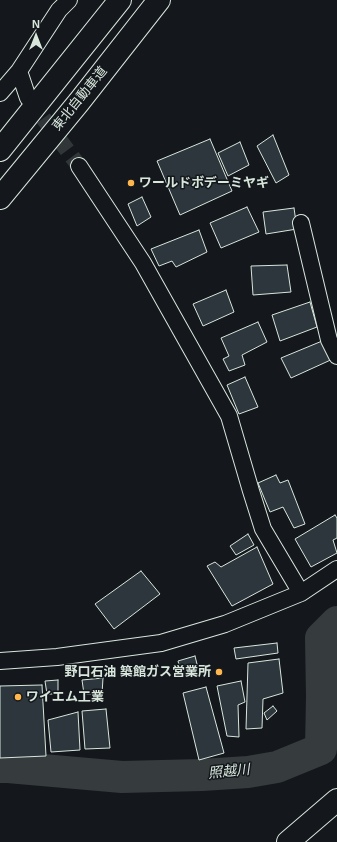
<!DOCTYPE html>
<html>
<head>
<meta charset="utf-8">
<style>
	body { margin:0 }
	#map { position:relative; width:337px; height:842px; overflow:hidden; background:#14181c; font-family:Arial,sans-serif }
	canvas { display:block }
	.north { position:absolute; left:16px; top:16px; width:40px; height:40px; -webkit-text-stroke:3px #14181c; paint-order:stroke; rotate:0deg; font-size:11px; font-weight:700; line-height:16px; text-align:center; color:#d8e6dc }
	.north::after { content:''; display:block; margin:auto; width:14px; height:18px; background:#d8e6dc; clip-path:polygon(50% 0,100% 100%,50% 72%,0 100%) }
</style>
</head>
<body>
<div id="map">
<canvas width="337" height="842"></canvas>
<div class="north">N</div>
</div>
<script>
const c = document.querySelector('canvas').getContext('2d');
c.lineJoin = 'round';
function shape(rows) {
  const path = new Path2D();
  for (const r of rows) {
    path.moveTo(r[0], r[1]);
    for (let i = 2; i < r.length; i += 2) path.lineTo(r[i], r[i + 1]);
  }
  return path;
}
function stroke(path, color, width, dash) {
  c.strokeStyle = color;
  c.lineWidth = width;
  c.lineCap = dash ? 'butt' : 'round';
  c.setLineDash(dash || []);
  c.stroke(path);
}
function fill(path, color) {
  c.fillStyle = color;
  c.fill(path, 'evenodd');
}
function drawText(font, color, halo, rows, align = 'center') {
  c.font = font + ' Arial,"Noto Sans JP",sans-serif';
  c.lineWidth = 3;
  c.setLineDash([]);
  c.textBaseline = 'middle';
  c.strokeStyle = halo;
  c.fillStyle = color;
  for (const [text, x, y, turn = 0] of rows) {
    c.save();
    c.translate(x, y);
    c.rotate((+turn || 0) * Math.PI / 180);
    c.textAlign = isNaN(turn) ? turn : align;
    if (halo) c.strokeText(text, 0, 0);
    c.fillText(text, 0, 0);
    c.restore();
  }
}
const river = shape([
	[0,767,8,767,122,777,202,775,248,772,277,767,321,749,322,696,321,638,337,622]
]);
const building = shape([
	[273,135,289,175,276,183,257,146,273,135],
	[210,139,232,191,180,215,157,161,210,139],
	[240,142,249,165,228,176,218,153,240,142],
	[142,197,151,217,137,226,128,204,142,197],
	[247,207,259,232,221,248,210,223,247,207],
	[294,208,297,229,266,234,263,212,294,208],
	[199,230,207,252,176,267,172,261,159,266,151,249,199,230],
	[287,265,291,292,253,295,251,266,287,265],
	[226,290,234,312,203,326,193,304,226,290],
	[310,302,317,327,280,341,272,315,310,302],
	[258,322,267,342,242,355,245,365,229,371,223,359,229,356,221,338,258,322],
	[327,339,335,358,291,378,281,358,327,339],
	[245,377,258,407,239,414,227,385,245,377],
	[276,475,280,483,288,480,305,524,294,528,283,507,270,512,258,483,276,475],
	[335,515,337,518,337,538,333,540,337,553,311,567,295,539,335,515],
	[248,534,254,545,236,555,230,546,248,534],
	[257,547,273,584,232,606,207,566,215,562,221,567,257,547],
	[141,571,160,594,114,629,95,604,141,571],
	[277,643,278,653,236,659,234,648,277,643],
	[195,656,199,672,182,676,178,661,195,656],
	[279,659,283,693,263,699,262,728,246,729,248,663,279,659],
	[103,678,102,694,84,694,82,680,103,678],
	[58,680,58,694,47,694,45,681,58,680],
	[241,681,245,702,238,705,239,737,227,736,217,686,241,681],
	[42,685,46,756,0,758,0,686,42,685],
	[206,687,224,753,199,760,183,693,206,687],
	[273,706,277,711,267,720,264,713,273,706],
	[106,709,110,748,85,749,82,711,106,709],
	[78,712,80,750,51,752,48,720,78,712]
]);
const streetTunnel = shape([
	[29,99,79,166]
]);
const street = shape([
	[19,71,28,98],
	[0,93,19,71,59,10,69,0],
	[79,166,143,263,229,416,251,491,263,529,301,593],
	[301,223,329,340,337,356],
	[0,661,57,657,161,643,225,624,301,593,337,569]
]);
const highway = shape([
	[0,150,120,0],
	[0,198,79,102,159,0],
	[288,842,337,800]
]);
const markers = [
	[131,183,4,"#ffb74d"],
	[219,672,4,"#ffb74d"],
	[18,697,4,"#ffb74d"]
];
const streetNames = [
	["東北自動車道",80,99,-51]
];
const poiNames = [
	["ワールドボデーミヤギ",139,183],
	["野口石油 築館ガス営業所",211,672,"right"],
	["ワイエム工業",26,697]
];
const waterNames = [
	["照越川",229,772,-6]
];
stroke(river, '#363b3e', 32);
fill(building, '#2c363c');
stroke(building, '#d8e6dc', 1);
stroke(streetTunnel, '#313739', 16, [16, 8]);
stroke(street, '#d8e6dc', 18);
stroke(highway, '#d8e6dc', 24);
stroke(street, '#14181c', 16);
stroke(highway, '#14181c', 22);
for (const [x, y, r, color] of markers) {
  const dot = new Path2D();
  dot.arc(x, y, r, 0, 2 * Math.PI);
  c.fillStyle = color;
  c.fill(dot);
  stroke(dot, '#14181c', 1.5);
}
drawText('13px', '#d8e6dc', '#14181c', streetNames);
drawText('bold 13px', '#d8e6dc', '#14181c', poiNames, 'left');
drawText('italic 14px', '#d8e6dc', '#14181c', waterNames);
</script>
</body>
</html>
